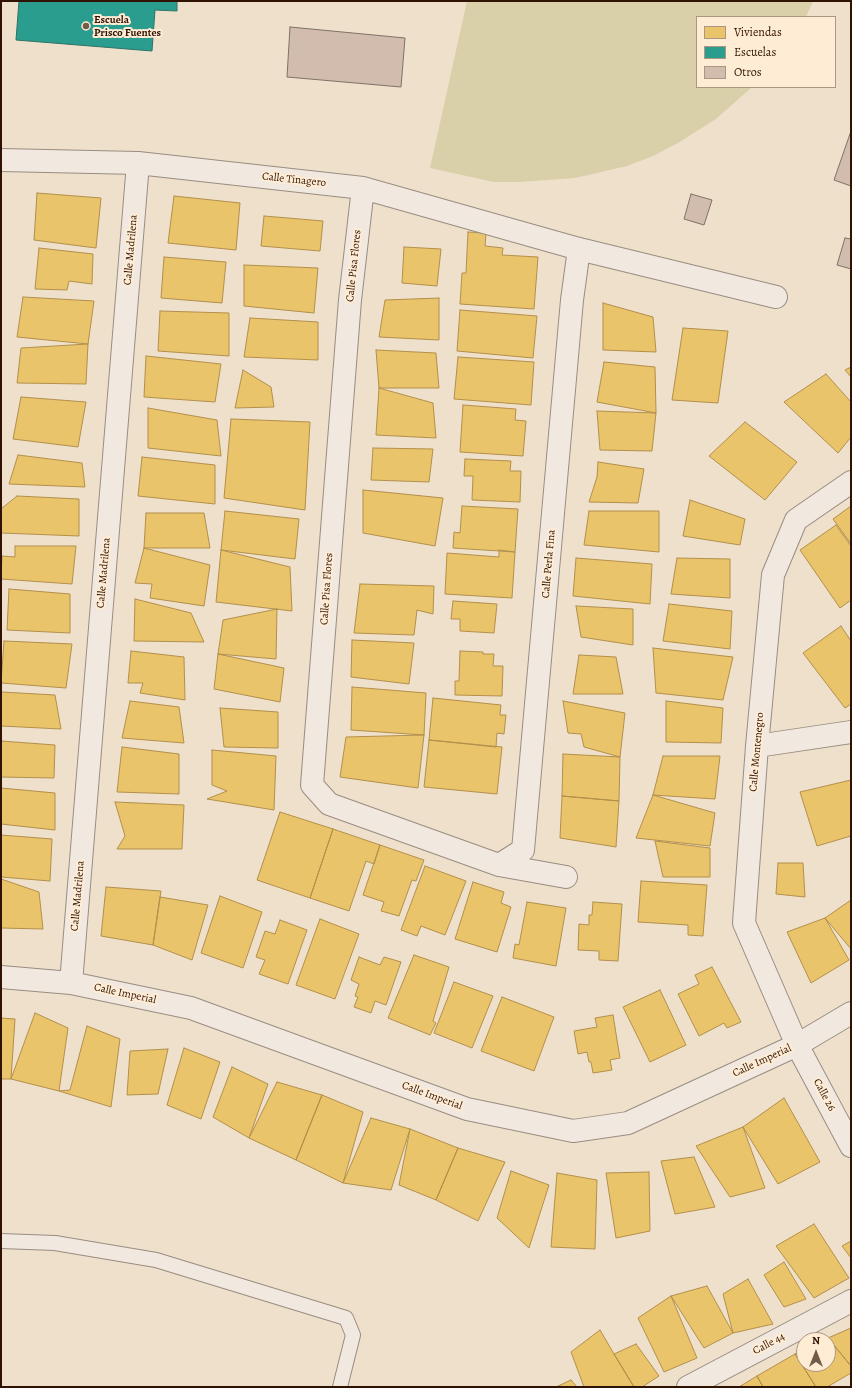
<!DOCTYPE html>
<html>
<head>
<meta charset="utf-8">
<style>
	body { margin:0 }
	#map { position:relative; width:852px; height:1388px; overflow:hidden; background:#efe0cc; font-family:Alegreya,serif }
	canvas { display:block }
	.frame { position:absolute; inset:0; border:2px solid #301203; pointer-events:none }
	.legend { position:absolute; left:696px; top:16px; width:140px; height:72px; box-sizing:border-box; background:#feecd5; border:1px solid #ac9581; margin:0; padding:5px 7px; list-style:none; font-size:12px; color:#301203 }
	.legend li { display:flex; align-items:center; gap:8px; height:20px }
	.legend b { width:20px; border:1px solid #ac9581 }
	.north { position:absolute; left:796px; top:1332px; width:40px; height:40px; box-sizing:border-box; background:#feecd5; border:1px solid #ac9581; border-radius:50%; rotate:0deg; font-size:11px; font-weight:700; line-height:16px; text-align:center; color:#301203 }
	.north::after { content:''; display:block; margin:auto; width:14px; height:18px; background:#735a49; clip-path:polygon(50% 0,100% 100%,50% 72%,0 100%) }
</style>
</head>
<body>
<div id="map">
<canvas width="852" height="1388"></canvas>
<div class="frame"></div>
<ul class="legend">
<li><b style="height:11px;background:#e9c46a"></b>Viviendas</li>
<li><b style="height:11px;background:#2a9d8f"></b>Escuelas</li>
<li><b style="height:11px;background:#d1bcad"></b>Otros</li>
</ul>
<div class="north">N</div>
</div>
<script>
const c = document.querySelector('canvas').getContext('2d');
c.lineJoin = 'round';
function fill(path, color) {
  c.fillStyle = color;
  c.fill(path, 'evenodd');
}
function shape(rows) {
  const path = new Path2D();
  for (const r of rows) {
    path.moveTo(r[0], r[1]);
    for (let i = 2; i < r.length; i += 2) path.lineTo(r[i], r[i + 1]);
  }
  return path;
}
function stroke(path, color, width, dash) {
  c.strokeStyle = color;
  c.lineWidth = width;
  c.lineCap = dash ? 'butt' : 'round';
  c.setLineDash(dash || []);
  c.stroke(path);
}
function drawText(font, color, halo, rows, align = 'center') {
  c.font = font + ' Alegreya,serif';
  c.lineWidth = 4;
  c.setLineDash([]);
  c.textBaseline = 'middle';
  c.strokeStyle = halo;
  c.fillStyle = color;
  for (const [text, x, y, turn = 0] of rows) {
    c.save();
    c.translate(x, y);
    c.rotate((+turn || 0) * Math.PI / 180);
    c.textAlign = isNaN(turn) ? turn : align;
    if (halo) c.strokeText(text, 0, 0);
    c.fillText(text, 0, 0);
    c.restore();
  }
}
const green = shape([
	[467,1,813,1,806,17,697,17,697,87,752,87,716,119,678,143,653,156,627,166,575,178,519,182,494,182,430,168]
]);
const homes = shape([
	[37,193,101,198,96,248,34,240,37,193],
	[174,196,240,203,236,250,168,243,174,196],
	[264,216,323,221,320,251,261,246,264,216],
	[468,232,486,233,485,246,503,248,502,255,538,257,534,309,460,304,462,273,466,273,468,232],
	[404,247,441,249,437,286,402,283,404,247],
	[39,248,93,254,92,284,69,281,67,290,35,289,39,248],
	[164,257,226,262,222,303,161,298,164,257],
	[244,265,318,268,314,313,244,306,244,265],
	[23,297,94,301,88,344,17,337,23,297],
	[439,298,439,340,379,337,385,300,439,298],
	[603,303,653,317,656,352,603,350,603,303],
	[460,310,537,316,533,358,457,351,460,310],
	[160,311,229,313,229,356,158,351,160,311],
	[250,318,318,322,318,360,244,357,250,318],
	[683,328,728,331,718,403,672,400,683,328],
	[88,344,86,384,17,383,21,348,88,344],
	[376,350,436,353,439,388,379,388,376,350],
	[146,356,221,364,215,402,144,397,146,356],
	[458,357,534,362,531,405,454,399,458,357],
	[604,362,655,367,656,413,597,402,604,362],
	[851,367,851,377,845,370,851,367],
	[243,370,271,387,274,407,235,408,243,370],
	[826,374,851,402,851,437,838,453,784,402,826,374],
	[379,388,433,403,436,438,376,435,379,388],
	[21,397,86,402,78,447,13,439,21,397],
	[463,405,516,409,515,420,526,421,523,456,460,452,463,405],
	[148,408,217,420,221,456,148,448,148,408],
	[597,411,656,413,652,451,600,450,597,411],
	[231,419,310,422,305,510,224,498,231,419],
	[745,422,797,462,765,500,709,456,745,422],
	[373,448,433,449,429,482,371,480,373,448],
	[18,455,82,463,85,487,9,484,18,455],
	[142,457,215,465,215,504,138,496,142,457],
	[465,459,511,461,510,471,521,471,520,502,472,500,473,476,464,476,465,459],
	[598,462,644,469,638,503,589,502,597,477,598,462],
	[363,490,443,498,435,546,363,533,363,490],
	[17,496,79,499,79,536,1,533,1,509,17,496],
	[690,500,745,519,740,545,683,536,690,500],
	[462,506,518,509,515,552,453,548,454,532,460,533,462,506],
	[851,506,851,544,833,519,851,506],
	[225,511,299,519,295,559,221,550,225,511],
	[589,511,659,511,659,552,584,545,589,511],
	[146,513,204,513,210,548,144,548,146,513],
	[836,525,851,546,851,600,840,608,800,550,836,525],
	[15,546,76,546,72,584,1,579,2,556,15,557,15,546],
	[144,548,210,565,204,606,150,598,152,584,135,583,144,548],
	[221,550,290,567,292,611,216,602,221,550],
	[499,550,515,552,512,598,445,594,447,553,499,557,499,550],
	[576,558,652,564,650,604,573,596,576,558],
	[677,558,730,559,730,598,671,594,677,558],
	[360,584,434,586,433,614,417,610,414,635,354,633,360,584],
	[9,589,70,594,70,633,7,630,9,589],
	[135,599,191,613,204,642,134,641,135,599],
	[453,601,497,604,494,633,460,631,460,619,451,619,453,601],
	[669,604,732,611,730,649,663,641,669,604],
	[576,606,633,609,633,645,581,637,576,606],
	[277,609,276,659,218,654,223,620,277,609],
	[841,626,851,641,851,704,845,708,803,653,841,626],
	[352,640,414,643,409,684,351,677,352,640],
	[4,641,72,644,66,688,1,683,4,641],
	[653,648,733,657,723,700,656,693,653,648],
	[131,651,184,657,185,700,140,693,143,683,128,683,131,651],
	[460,651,483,652,483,654,494,654,493,666,503,666,502,696,455,695,455,681,459,681,460,651],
	[218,654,284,668,280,702,214,689,218,654],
	[579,655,616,657,623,694,573,694,579,655],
	[352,687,426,693,424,735,351,730,352,687],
	[1,692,55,695,61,729,1,726,1,692],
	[433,698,501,705,500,715,506,715,504,734,497,733,496,747,429,740,433,698],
	[130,701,179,707,184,743,122,738,130,701],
	[563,701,625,713,620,757,584,747,581,734,568,733,563,701],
	[666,701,723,708,721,743,666,742,666,701],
	[220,708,278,712,278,748,224,747,220,708],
	[424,735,418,788,340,777,346,737,424,735],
	[429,740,502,747,497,794,424,787,429,740],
	[1,741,55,745,54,778,1,777,1,741],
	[122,747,179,754,179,794,117,792,122,747],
	[212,750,276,756,274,810,207,799,227,791,212,785,212,750],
	[563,754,620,757,619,801,562,796,563,754],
	[663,756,720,756,715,799,653,795,663,756],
	[851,780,851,836,817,846,800,792,851,780],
	[1,788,55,793,55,830,1,824,1,788],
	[653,795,715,813,710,846,636,838,653,795],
	[562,796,619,801,616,847,560,838,562,796],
	[115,802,184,805,182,849,117,849,125,836,115,802],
	[280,812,333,829,310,898,257,880,280,812],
	[333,829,380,845,374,864,366,861,349,911,310,898,333,829],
	[1,835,52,839,50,881,1,877,1,835],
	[655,841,710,848,710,877,663,877,655,841],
	[380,845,424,860,416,881,412,880,399,916,381,911,384,902,363,895,380,845],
	[778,863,803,863,805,897,776,894,778,863],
	[425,866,466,881,445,935,421,926,417,936,401,930,425,866],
	[1,879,39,892,43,929,1,928,1,879],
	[641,881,707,885,703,936,688,935,688,925,638,922,641,881],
	[473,882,504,892,501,903,511,907,497,952,455,939,473,882],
	[106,887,161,891,153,945,101,936,106,887],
	[220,896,262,912,243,968,201,953,220,896],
	[160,897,208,905,192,960,153,945,160,897],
	[851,900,851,949,825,918,851,900],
	[527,902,566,908,556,966,513,958,515,944,519,945,527,902],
	[593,902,622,904,618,961,599,960,599,951,578,950,579,924,589,925,589,915,592,915,593,902],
	[825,918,849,960,811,983,787,932,825,918],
	[320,919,359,934,335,999,296,985,320,919],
	[280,920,307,930,288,984,259,974,265,960,256,957,265,931,275,934,280,920],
	[414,955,449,967,433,1021,436,1023,430,1035,388,1018,414,955],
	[359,957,380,965,384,957,401,962,386,1005,375,1001,371,1013,354,1007,358,997,355,996,359,984,351,980,359,957],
	[712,967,741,1022,727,1028,724,1023,699,1036,678,994,699,984,695,975,712,967],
	[454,982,493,996,472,1048,434,1033,454,982],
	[660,990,686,1045,650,1062,623,1007,660,990],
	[502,997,554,1017,534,1071,481,1051,502,997],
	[35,1013,68,1028,59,1091,11,1079,35,1013],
	[613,1015,620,1058,610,1060,612,1070,593,1073,591,1062,589,1062,587,1052,578,1054,574,1031,597,1027,595,1018,613,1015],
	[1,1018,15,1019,11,1079,1,1079,1,1018],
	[87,1026,120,1039,111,1107,59,1091,70,1090,87,1026],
	[184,1048,220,1062,201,1119,167,1105,184,1048],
	[168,1049,158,1094,127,1095,130,1051,168,1049],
	[232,1067,268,1084,249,1138,213,1117,232,1067],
	[277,1082,322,1095,296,1160,249,1138,277,1082],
	[322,1095,363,1112,343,1183,296,1160,322,1095],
	[784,1098,820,1162,778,1184,743,1127,784,1098],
	[371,1118,410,1129,391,1190,343,1183,371,1118],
	[743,1127,765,1188,730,1197,696,1146,743,1127],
	[410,1129,458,1148,436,1200,399,1185,410,1129],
	[458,1148,505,1162,478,1221,436,1200,458,1148],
	[694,1157,715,1207,675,1214,661,1161,694,1157],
	[511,1171,549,1185,529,1248,497,1218,511,1171],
	[649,1172,650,1231,616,1238,606,1173,649,1172],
	[557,1173,597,1180,595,1249,551,1247,557,1173],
	[814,1224,849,1278,814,1298,776,1246,814,1224],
	[851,1241,851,1258,842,1246,851,1241],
	[784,1262,806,1299,784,1307,764,1275,784,1262],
	[748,1279,773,1324,733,1333,723,1294,748,1279],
	[707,1286,733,1333,704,1348,671,1296,707,1286],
	[671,1296,697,1358,664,1372,638,1318,671,1296],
	[851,1328,851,1366,828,1338,851,1328],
	[600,1330,614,1354,634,1387,584,1387,571,1352,600,1330],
	[828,1338,851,1366,851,1373,827,1387,816,1387,795,1354,804,1349,804,1364,828,1364,828,1340,823,1340,828,1338],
	[636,1344,659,1376,642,1387,634,1387,614,1354,636,1344],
	[795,1354,816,1387,763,1387,757,1376,795,1354],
	[757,1376,763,1387,739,1387,757,1376],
	[571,1380,577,1387,556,1387,571,1380]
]);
const schools = shape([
	[19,1,177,1,177,11,155,10,152,51,16,40,19,1]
]);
const building = shape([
	[290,27,405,38,401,87,287,77,290,27],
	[851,131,851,186,834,180,851,131],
	[691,194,712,200,704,225,684,219,691,194],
	[845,238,851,239,851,269,837,265,845,238]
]);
const service = shape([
	[1,1241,55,1243,156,1260,346,1318,353,1335,340,1387]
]);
const minor = shape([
	[1,160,138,163,363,188,579,249,776,297],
	[363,188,350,300,312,785,329,804,499,865,566,877],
	[851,482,796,520,773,575,757,746,744,923,797,1045,851,1146],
	[757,746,851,732],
	[499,865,523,850,572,300,579,249],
	[1,977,71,983,191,1008,467,1109,573,1131,628,1123,797,1045,851,1013],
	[71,983,138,163],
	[688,1387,851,1301]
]);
const markers = [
	[86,26,4,"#735a49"]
];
const poiNames = [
	["Escuela",94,20],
	["Prisco Fuentes",94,33]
];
const streetNames = [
	["Calle Tinagero",294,180,6],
	["Calle Madrilena",131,250,-85],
	["Calle Pisa Flores",354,266,-84],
	["Calle Perla Fina",549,564,-85],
	["Calle Madrilena",104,573,-85],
	["Calle Pisa Flores",327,589,-86],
	["Calle Montenegro",757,752,-85],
	["Calle Madrilena",78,896,-85],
	["Calle Imperial",125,994,12],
	["Calle Imperial",762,1061,-25],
	["Calle 26",824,1095,62],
	["Calle Imperial",432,1096,20],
	["Calle 44",769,1344,-28]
];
fill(green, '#d9cfa9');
fill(homes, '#e9c46a');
stroke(homes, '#b28f4b', 1);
fill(schools, '#2a9d8f');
stroke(schools, '#2c7365', 1);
fill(building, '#d1bcad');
stroke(building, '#7e7166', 1);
stroke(service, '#998d80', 16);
stroke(minor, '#998d80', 24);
stroke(service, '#f1e8df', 14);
stroke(minor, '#f1e8df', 22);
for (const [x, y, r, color] of markers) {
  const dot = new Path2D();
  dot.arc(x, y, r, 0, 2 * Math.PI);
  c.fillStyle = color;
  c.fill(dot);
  stroke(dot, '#feecd5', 1.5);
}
drawText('bold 11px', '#301203', '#feecd5', poiNames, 'left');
drawText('11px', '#301203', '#feecd5', streetNames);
</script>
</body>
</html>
